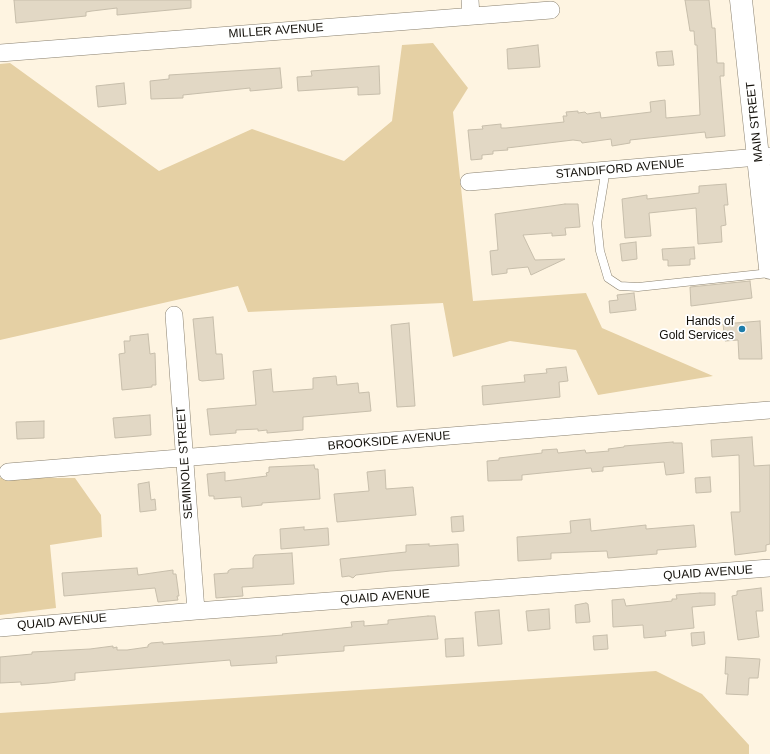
<!DOCTYPE html>
<html>
<head>
<meta charset="utf-8">
<style>
	body { margin:0 }
	canvas { display:block; background:#fef4e1 }
</style>
</head>
<body>
<canvas width="770" height="754"></canvas>
<script>
const c = document.querySelector('canvas').getContext('2d');
c.lineJoin = 'round';
function fill(path, color) {
  c.fillStyle = color;
  c.fill(path, 'evenodd');
}
function shape(rows) {
  const path = new Path2D();
  for (const r of rows) {
    path.moveTo(r[0], r[1]);
    for (let i = 2; i < r.length; i += 2) path.lineTo(r[i], r[i + 1]);
  }
  return path;
}
function stroke(path, color, width, dash) {
  c.strokeStyle = color;
  c.lineWidth = width;
  c.lineCap = dash ? 'butt' : 'round';
  c.setLineDash(dash || []);
  c.stroke(path);
}
function drawText(font, color, halo, rows, align = 'center') {
  c.font = font + ' Arial,sans-serif';
  c.lineWidth = 3.5;
  c.setLineDash([]);
  c.textBaseline = 'middle';
  c.strokeStyle = halo;
  c.fillStyle = color;
  for (const [text, x, y, turn = 0] of rows) {
    c.save();
    c.translate(x, y);
    c.rotate((+turn || 0) * Math.PI / 180);
    c.textAlign = isNaN(turn) ? turn : align;
    if (halo) c.strokeText(text, 0, 0);
    c.fillText(text, 0, 0);
    c.restore();
  }
}
const green = shape([
	[433,43,468,88,453,112,473,301,586,293,602,328,713,376,598,395,576,350,510,341,453,357,443,303,248,312,238,286,0,340,0,64,10,63,159,171,252,129,344,161,392,121,402,45],
	[0,478,75,478,101,515,102,537,50,545,56,608,0,615],
	[656,671,702,694,749,745,749,754,0,754,0,713]
]);
const building = shape([
	[14,0,191,0,191,8,117,15,117,8,92,11,86,12,86,16,16,23,14,0],
	[685,0,709,0,712,28,715,28,717,63,724,63,724,76,720,76,725,136,706,138,705,132,630,140,630,143,612,146,611,139,582,143,581,141,573,140,507,148,508,150,493,151,493,154,482,155,482,159,471,160,468,130,483,129,482,126,501,124,501,128,506,128,564,122,563,116,567,116,566,112,578,111,578,113,585,112,587,114,600,112,601,118,651,112,650,102,665,100,666,118,700,115,697,45,695,45,694,31,690,31,685,0],
	[538,45,540,67,508,69,507,49,538,45],
	[672,51,674,65,658,66,656,52,672,51],
	[379,66,380,94,358,95,358,87,298,91,297,77,312,76,311,71,379,66],
	[280,68,282,88,250,91,250,88,183,95,183,98,151,99,150,81,169,79,169,75,280,68],
	[124,83,126,104,98,107,96,86,124,83],
	[726,184,728,205,724,205,726,225,721,226,722,242,698,244,696,208,649,213,651,236,625,238,622,199,647,195,647,199,699,193,699,186,726,184],
	[565,204,578,204,580,227,565,228,566,235,552,236,552,233,523,235,535,260,565,259,531,275,528,267,507,269,507,273,492,275,490,251,498,250,495,214,565,204],
	[636,242,637,259,622,261,620,244,636,242],
	[694,247,695,259,690,259,690,265,668,266,668,260,663,260,662,249,694,247],
	[750,281,752,298,691,306,690,287,750,281],
	[634,293,636,310,610,313,609,301,618,300,617,295,634,293],
	[213,317,216,354,222,354,224,379,202,381,199,380,193,319,213,317],
	[760,321,762,359,739,359,738,340,725,341,723,324,760,321],
	[409,323,415,406,397,407,391,325,409,323],
	[148,334,150,354,155,353,156,385,152,385,152,387,122,390,119,354,125,353,124,341,130,341,130,336,148,334],
	[566,367,568,381,559,382,560,397,483,405,482,386,525,382,524,375,547,373,546,369,566,367],
	[271,369,273,392,313,389,313,378,336,376,337,385,358,383,359,393,369,392,371,411,303,417,303,430,267,433,267,430,258,431,258,429,236,430,236,433,210,435,207,409,256,405,253,371,271,369],
	[150,415,151,435,115,438,113,418,150,415],
	[44,421,44,438,17,439,16,422,44,421],
	[752,437,754,466,770,465,770,544,766,545,766,551,735,555,731,512,740,512,739,455,712,457,711,440,752,437],
	[673,442,673,443,682,443,684,473,666,475,664,462,603,467,603,471,592,472,591,468,522,475,522,480,488,481,487,461,499,460,499,458,542,453,542,450,557,449,558,453,585,450,586,453,609,451,608,449,624,447,624,446,673,442],
	[314,465,315,469,318,469,320,499,262,503,262,505,242,507,241,497,214,499,214,496,209,496,207,474,225,472,225,481,267,476,266,473,269,472,269,467,314,465],
	[385,470,386,489,413,487,416,515,337,522,334,494,369,491,367,472,385,470],
	[710,477,711,492,696,493,695,478,710,477],
	[149,482,151,500,155,499,156,510,140,512,138,484,149,482],
	[463,516,464,531,452,532,451,517,463,516],
	[590,519,591,531,646,525,646,529,694,525,696,547,657,550,657,554,608,558,607,551,551,553,551,559,518,561,517,537,571,533,570,521,590,519],
	[304,527,304,530,328,528,329,545,281,549,280,529,304,527],
	[429,544,429,546,458,544,459,566,390,571,356,575,353,578,349,576,342,577,340,559,406,552,406,545,429,544],
	[292,553,294,584,242,587,243,596,216,598,214,574,228,573,228,571,231,569,253,568,253,558,255,555,292,553],
	[137,568,138,575,173,570,173,574,176,574,179,596,177,596,178,600,158,602,155,588,64,596,62,573,137,568],
	[761,588,763,611,756,611,759,637,738,640,732,596,737,595,737,591,761,588],
	[700,593,715,593,715,605,692,607,694,628,665,631,666,636,644,638,643,625,613,627,612,600,624,599,626,606,672,601,672,599,677,599,676,595,700,593],
	[586,603,588,604,590,622,576,623,575,605,586,603],
	[549,609,550,629,528,631,526,611,549,609],
	[499,610,502,644,478,646,475,612,499,610],
	[428,616,435,616,438,639,344,646,344,651,276,656,277,663,231,666,230,660,75,673,75,680,49,683,21,685,21,682,0,683,0,657,32,654,32,652,90,649,113,646,113,648,117,647,117,650,127,650,148,647,148,645,151,643,163,642,163,644,283,635,282,634,352,627,351,622,364,621,364,626,388,624,388,620,428,616],
	[704,632,705,644,692,646,691,633,704,632],
	[607,635,608,649,594,650,593,636,607,635],
	[463,638,464,656,446,657,445,639,463,638],
	[726,657,760,659,758,678,749,678,748,695,726,694,728,674,725,674,726,657]
]);
const service = shape([
	[604,170,604,181,597,223,600,251,608,278,620,286,638,287,770,273]
]);
const minor = shape([
	[470,0,471,16],
	[0,53,551,10],
	[469,182,770,156],
	[174,315,196,611],
	[8,472,770,410],
	[0,628,196,611,770,568]
]);
const secondary = shape([
	[741,0,770,268]
]);
const markers = [
	[742,329,4,"#1e7daa"]
];
const streetNames = [
	["MILLER AVENUE",276,31,-4],
	["MAIN STREET",755,122,-96],
	["STANDIFORD AVENUE",620,169,-5],
	["BROOKSIDE AVENUE",389,441,-5],
	["SEMINOLE STREET",185,463,-94],
	["QUAID AVENUE",708,573,-4],
	["QUAID AVENUE",385,597,-4],
	["QUAID AVENUE",62,622,-5]
];
const poiNames = [
	["Hands of",734,322],
	["Gold Services",734,336]
];
fill(green, '#e5d0a4');
fill(building, '#e2d8c5');
stroke(building, '#c7beab', 1);
stroke(service, '#89806f', 9);
stroke(minor, '#89806f', 18);
stroke(secondary, '#89806f', 23);
stroke(service, '#fff', 8);
stroke(minor, '#fff', 17);
stroke(secondary, '#fff', 22);
for (const [x, y, r, color] of markers) {
  const dot = new Path2D();
  dot.arc(x, y, r, 0, 2 * Math.PI);
  c.fillStyle = color;
  c.fill(dot);
  stroke(dot, '#fff', 1.5);
}
drawText('12px', '#13100a', '#fff', streetNames);
drawText('12px', '#13100a', '#fff', poiNames, 'right');
</script>
</body>
</html>
